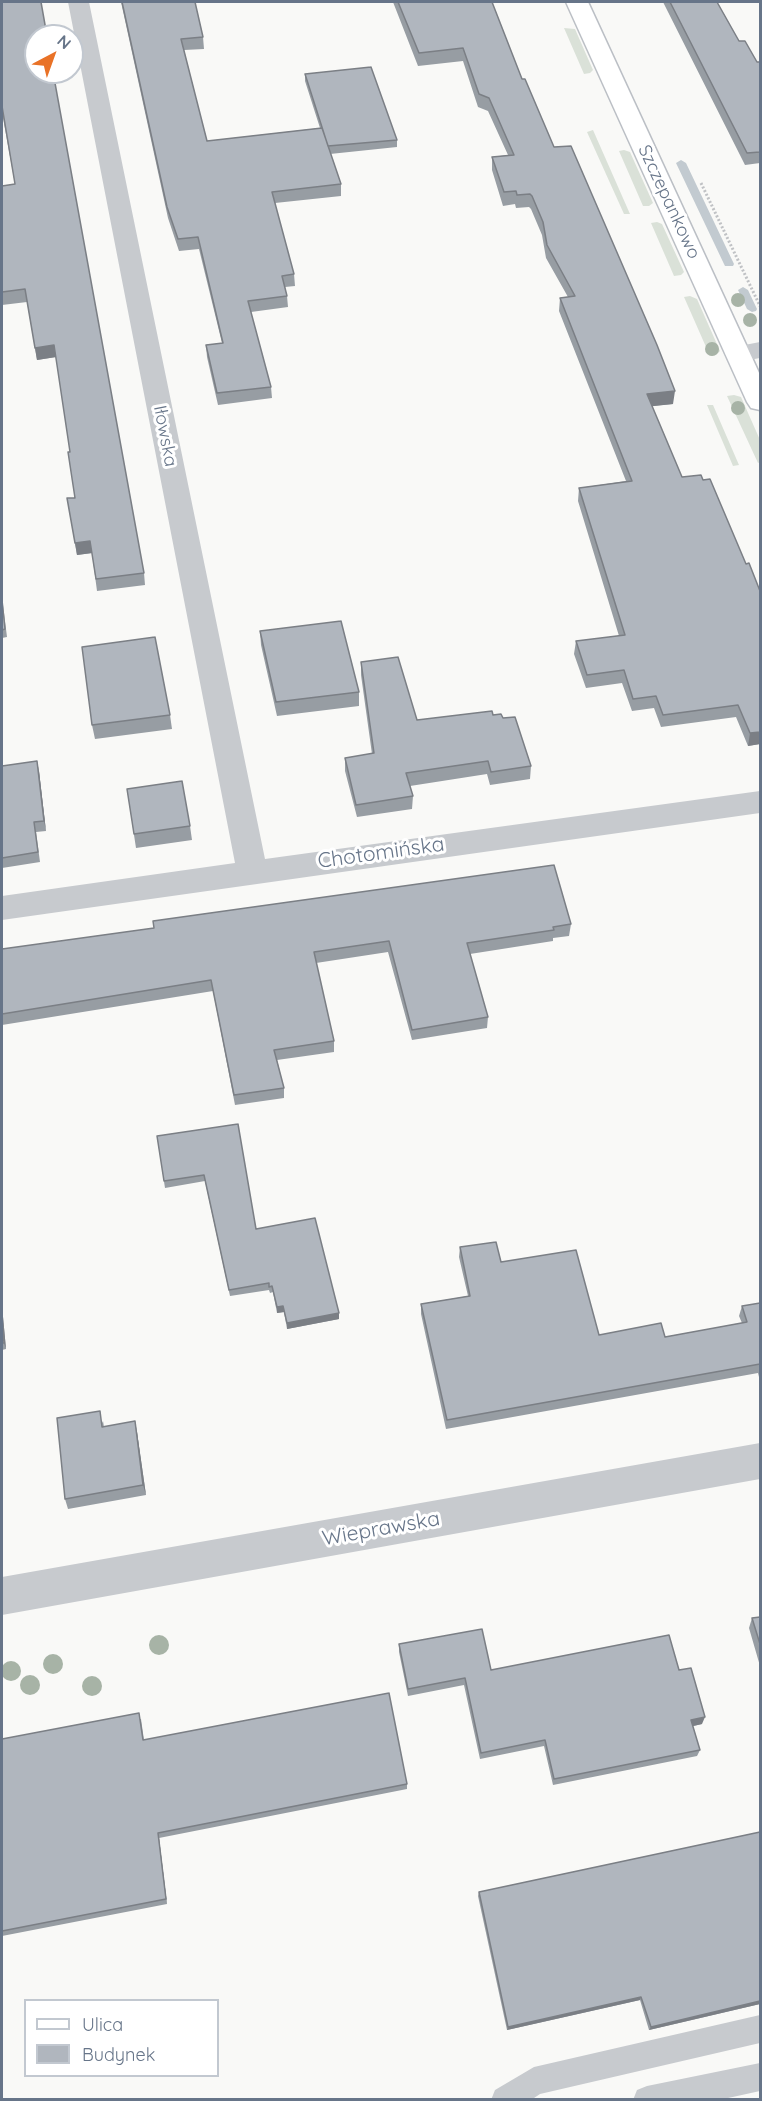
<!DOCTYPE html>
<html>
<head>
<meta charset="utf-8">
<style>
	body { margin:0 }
	#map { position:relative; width:762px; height:2101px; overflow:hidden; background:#f9f9f7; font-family:Quicksand,sans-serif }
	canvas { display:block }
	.frame { position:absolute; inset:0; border:3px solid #677589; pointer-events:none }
	.legend { position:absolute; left:24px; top:1999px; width:195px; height:78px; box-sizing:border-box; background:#fff; border:2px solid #c2c8d0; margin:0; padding:8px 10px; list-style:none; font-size:18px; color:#677589 }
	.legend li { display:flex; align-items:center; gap:12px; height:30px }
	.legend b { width:30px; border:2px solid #c2c8d0 }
	.north { position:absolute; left:24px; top:24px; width:60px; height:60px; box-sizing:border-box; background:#fff; border:2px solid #c2c8d0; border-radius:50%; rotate:41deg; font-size:16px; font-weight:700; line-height:24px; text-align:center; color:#677589 }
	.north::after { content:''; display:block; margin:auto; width:21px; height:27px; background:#e97227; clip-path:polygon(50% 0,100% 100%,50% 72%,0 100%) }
</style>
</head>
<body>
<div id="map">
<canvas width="762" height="2101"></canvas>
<div class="frame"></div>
<ul class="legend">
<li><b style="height:8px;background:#fff"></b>Ulica</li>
<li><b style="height:16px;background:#b0b6be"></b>Budynek</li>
</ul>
<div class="north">N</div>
</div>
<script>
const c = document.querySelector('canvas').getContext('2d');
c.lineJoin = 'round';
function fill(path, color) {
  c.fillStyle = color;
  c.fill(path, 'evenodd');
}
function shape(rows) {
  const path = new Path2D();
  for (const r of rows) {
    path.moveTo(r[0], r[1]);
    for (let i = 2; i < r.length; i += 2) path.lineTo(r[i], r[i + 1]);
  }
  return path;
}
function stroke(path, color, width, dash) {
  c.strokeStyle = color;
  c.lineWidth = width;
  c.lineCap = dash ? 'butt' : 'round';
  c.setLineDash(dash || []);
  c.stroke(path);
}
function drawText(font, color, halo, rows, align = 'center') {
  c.font = font + ' Quicksand,sans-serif';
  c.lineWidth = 6;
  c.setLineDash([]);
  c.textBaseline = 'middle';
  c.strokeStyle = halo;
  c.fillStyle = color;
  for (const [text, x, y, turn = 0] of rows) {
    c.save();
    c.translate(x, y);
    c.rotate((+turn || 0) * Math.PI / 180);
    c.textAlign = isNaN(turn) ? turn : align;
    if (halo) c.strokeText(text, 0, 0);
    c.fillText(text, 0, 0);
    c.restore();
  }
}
const green = shape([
	[564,28,575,29,593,70,590,73,584,74],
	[593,130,630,214,624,214,587,132],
	[624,150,630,152,653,203,649,206,643,206,619,151],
	[657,222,662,224,684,272,681,275,674,276,651,223],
	[690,296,697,299,720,351,716,355,710,356,684,297],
	[734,395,741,397,760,440,760,462,758,463,727,396],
	[707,405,713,405,739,465,733,466]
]);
const stream = shape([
	[681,160,686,163,734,264,733,266,725,266,724,264,676,163,681,160],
	[743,287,748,290,757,309,756,311,752,312,747,309,738,290,743,287]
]);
const path = shape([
	[701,183,760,306]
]);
const lane = shape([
	[760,2015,760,2043,540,2094,531,2100,491,2100,495,2090,534,2067,760,2015],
	[760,2063,760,2091,719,2100,633,2100,637,2090,647,2086,760,2063]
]);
const street = shape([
	[68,2,89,2,265,859,760,791,760,813,2,920,2,896,235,863,68,2],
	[760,342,760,358,738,362,729,360,725,354,729,348,760,342],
	[760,1443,760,1479,2,1615,2,1577,760,1443]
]);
const secondary = shape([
	[566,2,588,2,760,375,760,410,751,408,747,402,566,2]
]);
const trees = [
	[738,300,7],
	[750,320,7],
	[712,349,7],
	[738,408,7],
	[159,1645,10],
	[53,1664,10],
	[11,1671,10],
	[30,1685,10],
	[92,1686,10]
];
const wall = shape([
	[2,2,144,573,145,585,97,591,92,553,77,555,67,498,75,498,70,452,56,357,37,360,27,302,2,305,2,186,15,184,3,118,2,118],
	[121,2,195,2,203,37,204,49,184,50,207,141,320,128,305,81,305,74,397,140,397,147,330,154,341,184,341,196,275,203,294,274,295,286,285,287,287,296,288,307,251,312,271,387,272,398,218,405,207,357,206,345,222,343,199,249,179,251,168,218],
	[393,2,492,2,522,79,673,404,652,406,682,477,746,564,760,591,760,744,748,746,736,717,661,727,654,708,632,711,622,683,586,688,574,654,576,641,619,636,578,501,579,488,626,481,559,311,560,298,568,297,546,258,542,235,531,209,529,207,516,208,515,204,503,206,492,170,492,157,508,155,488,111,478,107,463,61,418,66],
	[663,2,717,2,739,41,757,62,760,62,760,163,745,165],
	[2,597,7,637,2,638],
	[260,631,359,692,359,706,277,716,261,645],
	[361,662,417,720,493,715,503,718,531,766,530,779,490,785,487,774,410,786,413,796,412,809,357,817,345,771,345,758,372,754,361,675],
	[170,715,172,729,95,739,92,725],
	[2,766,39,771,46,831,36,832,40,862,2,868],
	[127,789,190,826,192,840,136,848],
	[571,924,569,936,553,938,553,941,470,954,488,1017,487,1028,412,1040,388,952,316,963,334,1041,334,1052,277,1060,284,1088,284,1098,235,1105,213,991,2,1025,2,949],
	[238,1124,256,1229,339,1319,287,1329,284,1312,277,1313,273,1292,270,1293,269,1290,230,1296,205,1181,165,1188,157,1136],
	[460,1247,501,1262,599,1335,665,1337,742,1323,739,1316,742,1306,760,1303,760,1376,759,1377,758,1373,446,1429,421,1314,421,1304,468,1296,459,1257],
	[2,1306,6,1349,2,1350],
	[103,1421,104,1427,137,1432,146,1495,68,1509,65,1499],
	[760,1617,760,1666,749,1628,752,1618],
	[399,1644,491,1670,679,1670,702,1724,693,1726,700,1750,697,1756,553,1785,544,1746,480,1759,464,1685,408,1696,399,1652],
	[141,1719,144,1740,407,1784,407,1789,159,1838,167,1904,2,1936,2,1739],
	[760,1832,760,2004,649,2030,640,2000,507,2030,478,1896,479,1892]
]);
const shadedWall = shape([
	[54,345,56,357,37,360,35,348],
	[675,391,673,404,645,407,647,394],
	[90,541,92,553,77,555,75,543],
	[760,732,760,744,748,746,750,733],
	[37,761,39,771,46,831,44,821],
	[2,1306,6,1349,4,1343,2,1319],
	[283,1306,284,1312,277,1313,277,1307],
	[339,1313,339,1319,287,1329,287,1323],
	[135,1421,137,1432,146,1495,143,1485],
	[705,1717,702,1724,689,1727,691,1720],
	[158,1833,159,1838,167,1904,166,1899],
	[641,1997,640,2000,507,2030,508,2027],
	[760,2001,760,2004,649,2030,651,2027]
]);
const building = shape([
	[2,2,41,2,47,36,36,36,36,72,53,72,144,573,96,579,90,541,75,543,67,498,75,498,68,452,70,452,54,345,35,348,25,289,2,292,2,186,15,184,2,106,2,2],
	[122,2,195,2,203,37,181,39,207,141,322,128,341,184,272,192,294,274,282,276,287,296,248,301,271,387,217,393,206,345,223,343,198,237,178,239,167,207,122,2],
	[398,2,492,2,522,79,525,79,554,147,571,146,657,345,675,391,647,394,682,477,701,475,703,480,710,479,746,564,749,563,760,591,760,732,750,733,738,705,663,715,656,696,633,699,624,670,587,675,576,641,625,635,579,488,632,481,560,298,575,296,547,245,543,222,532,196,530,194,517,195,516,191,504,192,492,157,514,155,489,98,479,94,463,48,419,53,398,2],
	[670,2,717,2,739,41,745,41,757,62,760,62,760,152,747,153,670,2],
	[371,67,397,140,328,146,305,74,371,67],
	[2,600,5,629,2,630,2,600],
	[341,621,359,692,276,702,260,631,341,621],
	[155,637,170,715,92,725,82,647,155,637],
	[398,657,417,720,492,711,493,715,501,714,503,718,515,717,531,766,491,772,488,761,406,773,413,796,356,805,345,758,374,753,361,662,398,657],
	[37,761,44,821,34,822,38,852,2,858,2,766,37,761],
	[182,781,190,826,134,834,127,789,182,781],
	[554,865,571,924,553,927,554,930,467,943,488,1017,412,1030,389,941,314,952,334,1041,274,1050,284,1088,234,1095,211,980,2,1014,2,949,154,928,153,921,554,865],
	[238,1124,256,1229,315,1218,339,1313,287,1323,283,1306,277,1307,272,1286,269,1287,269,1283,229,1290,204,1175,164,1181,157,1136,238,1124],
	[496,1242,501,1262,576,1250,599,1335,661,1323,665,1337,747,1322,742,1306,760,1303,760,1364,447,1420,421,1304,470,1296,460,1247,496,1242],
	[2,1319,4,1343,2,1343,2,1319],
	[100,1411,102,1427,135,1421,143,1485,65,1499,57,1418,100,1411],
	[760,1617,760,1644,752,1618,760,1617],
	[482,1629,491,1670,669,1635,679,1670,691,1668,705,1717,691,1720,700,1750,554,1779,545,1740,481,1753,465,1678,408,1689,399,1644,482,1629],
	[389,1693,407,1784,158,1833,166,1899,2,1931,2,1739,139,1713,143,1740,389,1693],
	[760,1832,760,2001,651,2027,641,1997,508,2027,479,1892,760,1832]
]);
const farStreetnames = [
	["Szczepankowo",669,202,65],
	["Iłowska",165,436,79]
];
const streetNames = [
	["Chotomińska",381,853,-8],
	["Wieprawska",381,1529,-10]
];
fill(green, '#dae1d8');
fill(stream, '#c2cad0');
stroke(secondary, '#bbbfc5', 3);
stroke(path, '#c0c2c5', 3, [2, 2]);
fill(lane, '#c7cace');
fill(street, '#c7cace');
fill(secondary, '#fff');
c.fillStyle = '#a7b3a6';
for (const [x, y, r] of trees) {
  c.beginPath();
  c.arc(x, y, r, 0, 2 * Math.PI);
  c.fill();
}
fill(wall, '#979da3');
fill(shadedWall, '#7b7f85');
fill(building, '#b0b6be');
stroke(building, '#7b7f85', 1.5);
drawText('18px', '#677589', '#fff', farStreetnames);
drawText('21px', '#677589', '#fff', streetNames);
</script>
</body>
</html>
